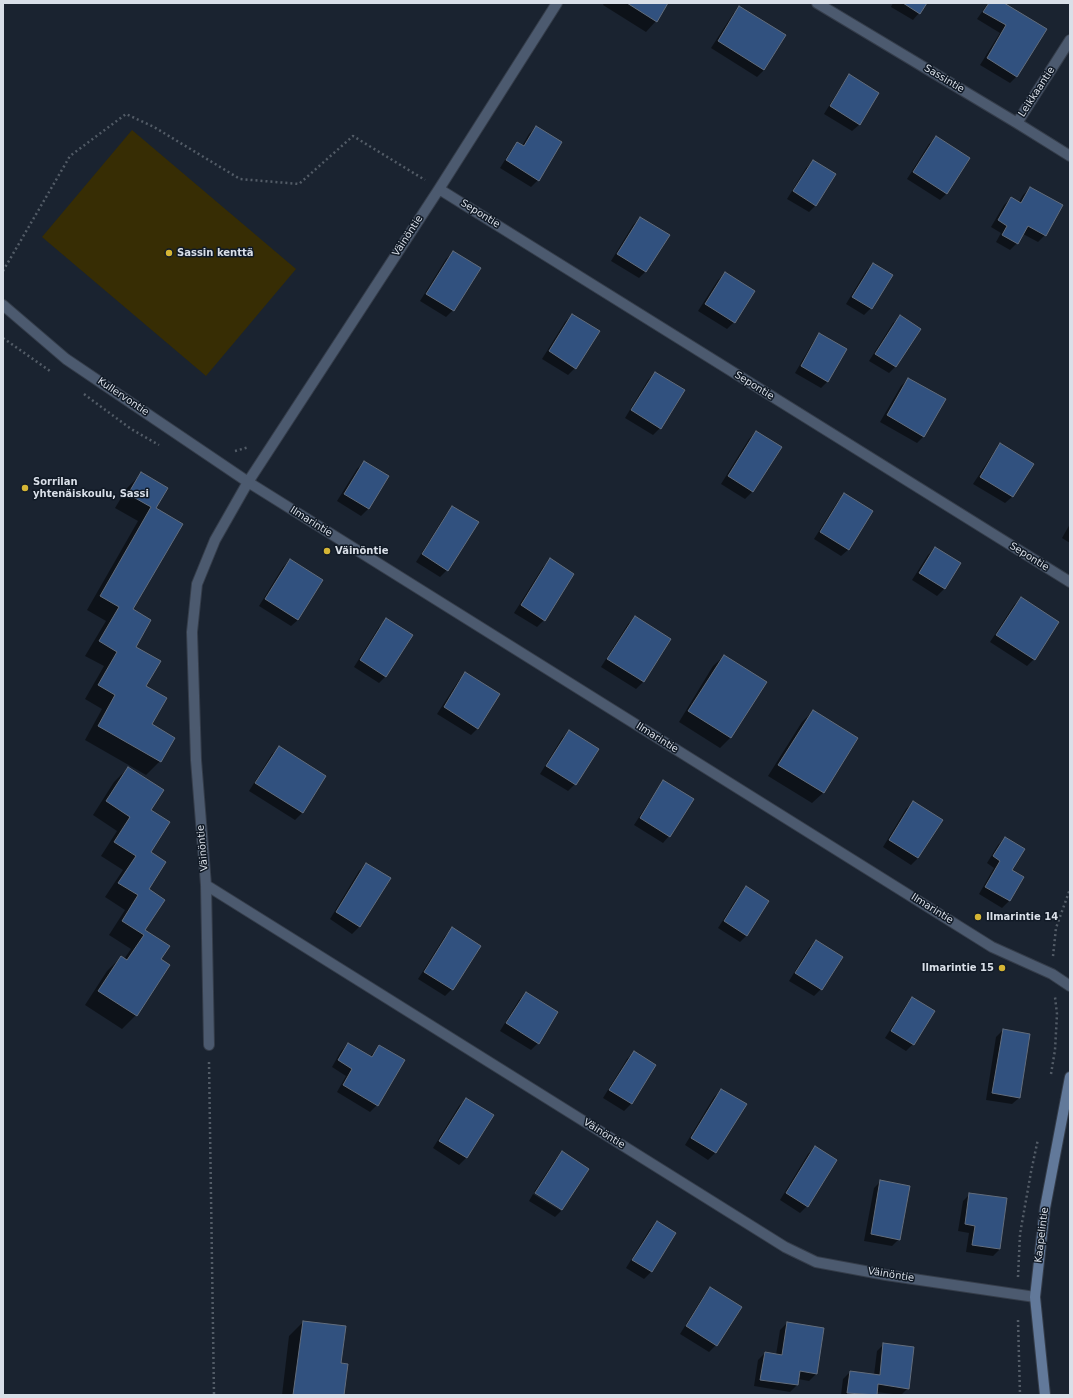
<!DOCTYPE html>
<html>
<head>
<meta charset="utf-8">
<style>
	body { margin:0 }
	#map { position:relative; width:1073px; height:1398px; overflow:hidden; background:#1a2330; font-family:"DejaVu Sans",sans-serif }
	canvas { display:block }
	.frame { position:absolute; inset:0; border:4px solid #d9dfe8; pointer-events:none }
</style>
</head>
<body>
<div id="map">
<canvas width="1073" height="1398"></canvas>
<div class="frame"></div>
</div>
<script>
const c = document.querySelector('canvas').getContext('2d');
c.lineJoin = 'round';
function fill(path, color) {
  c.fillStyle = color;
  c.fill(path, 'evenodd');
}
function shape(rows) {
  const path = new Path2D();
  for (const r of rows) {
    path.moveTo(r[0], r[1]);
    for (let i = 2; i < r.length; i += 2) path.lineTo(r[i], r[i + 1]);
  }
  return path;
}
function stroke(path, color, width, dash) {
  c.strokeStyle = color;
  c.lineWidth = width;
  c.lineCap = dash ? 'butt' : 'round';
  c.setLineDash(dash || []);
  c.stroke(path);
}
function drawText(font, color, halo, rows, align = 'center') {
  c.font = font + ' "DejaVu Sans",sans-serif';
  c.lineWidth = 3;
  c.setLineDash([]);
  c.textBaseline = 'middle';
  c.strokeStyle = halo;
  c.fillStyle = color;
  for (const [text, x, y, turn = 0] of rows) {
    c.save();
    c.translate(x, y);
    c.rotate((+turn || 0) * Math.PI / 180);
    c.textAlign = isNaN(turn) ? turn : align;
    if (halo) c.strokeText(text, 0, 0);
    c.fillText(text, 0, 0);
    c.restore();
  }
}
const green = shape([
	[132,130,296,269,206,376,42,237]
]);
const shadow = shape([
	[604,3,667,3,656,21,646,32,603,5],
	[893,3,926,3,919,13,913,20,891,7],
	[988,3,1002,3,1017,76,1010,83,980,65,1000,33,977,19],
	[739,7,764,70,757,77,711,48,733,14],
	[850,76,878,94,859,125,852,131,824,114,843,83],
	[536,127,538,180,531,187,500,168,511,150,518,143,522,146,529,134],
	[936,138,947,193,940,200,907,179,929,144],
	[813,161,816,205,809,212,787,199,806,168],
	[1030,188,1045,235,1038,242,1023,234,1017,243,1010,250,996,242,1001,233,991,227,1004,205,1011,198,1019,202,1023,195],
	[640,218,646,271,639,278,611,261,633,225],
	[453,252,479,268,453,310,446,317,420,301,446,259],
	[873,264,871,308,864,315,846,304,866,271],
	[725,273,734,322,727,329,698,311,718,280],
	[572,315,575,368,568,375,542,359,565,322],
	[900,317,896,366,889,373,869,361,893,323],
	[820,335,828,381,821,388,795,373,813,342],
	[655,373,684,390,660,428,653,435,625,418,648,380],
	[908,379,924,436,917,443,880,422,901,386],
	[756,432,781,447,752,492,745,499,721,484,749,439],
	[1000,445,1032,464,1012,497,1005,503,973,484,994,452],
	[364,462,388,477,368,509,361,516,337,501,357,469],
	[141,474,154,509,132,610,134,647,145,687,151,725,173,738,160,761,146,775,85,740,102,709,85,699,104,666,85,656,106,621,87,610,138,521,115,508,127,488],
	[845,494,872,511,848,550,841,556,814,539,838,501],
	[453,507,447,570,440,577,416,562,446,514],
	[1070,524,1070,543,1062,538],
	[935,548,960,563,944,589,937,596,912,580,928,555],
	[290,560,298,620,291,626,259,606,283,567],
	[550,560,544,620,537,627,514,613,543,567],
	[1021,598,1034,659,1027,666,990,642,1014,605],
	[635,617,670,639,643,682,636,689,601,667,628,624],
	[386,620,386,676,379,683,354,667,379,627],
	[724,656,765,682,730,738,720,748,679,722,713,666],
	[466,673,478,728,471,735,437,714,459,680],
	[813,711,857,739,823,793,812,803,768,776,802,722],
	[569,731,597,749,575,784,568,791,540,774,562,738],
	[279,747,325,776,302,813,295,820,249,791,272,754],
	[128,768,150,810,147,889,144,931,160,959,136,1015,122,1029,85,1005,107,971,121,957,124,959,131,949,109,935,125,910,105,897,123,870,101,856,117,831,93,815,114,782],
	[663,782,669,836,663,843,634,825,657,789],
	[913,802,918,858,911,865,883,847,906,809],
	[1005,838,1011,870,1023,877,1009,901,1002,908,979,894,994,868,987,863,998,845],
	[366,864,389,878,359,927,352,934,330,919,359,871],
	[746,888,747,935,740,942,718,928,739,895],
	[452,929,452,989,445,996,418,979,445,936],
	[816,941,841,957,821,989,814,996,789,981,809,948],
	[526,993,538,1043,531,1050,500,1031,519,1000],
	[912,998,913,1044,906,1051,885,1038,906,1005],
	[1003,1030,1019,1098,1012,1104,986,1100,996,1037],
	[348,1044,370,1057,379,1046,377,1105,370,1112,337,1092,346,1076,332,1067,341,1051],
	[634,1052,655,1066,631,1104,624,1111,603,1098,627,1059],
	[721,1090,745,1105,715,1153,708,1160,685,1145,714,1097],
	[466,1099,492,1116,466,1158,459,1165,433,1148,459,1106],
	[815,1147,807,1206,800,1213,780,1200,808,1154],
	[562,1153,587,1169,561,1210,561,1209,534,1192,555,1160],
	[881,1181,899,1239,892,1246,864,1241,874,1188],
	[533,1194,561,1211,555,1217,529,1201],
	[970,1194,1000,1249,993,1256,966,1252,969,1233,958,1231,963,1201],
	[657,1222,675,1233,651,1272,644,1279,626,1268,650,1229],
	[711,1288,716,1345,709,1352,680,1334,704,1295],
	[303,1322,340,1364,343,1395,282,1395,289,1336],
	[787,1323,816,1374,809,1381,798,1379,797,1385,790,1392,754,1386,758,1360,765,1353,776,1355,780,1330],
	[884,1344,908,1388,901,1395,876,1392,876,1395,841,1395,843,1379,850,1372,874,1375,877,1351]
]);
const building = shape([
	[627,3,668,3,657,22,627,3],
	[903,3,927,3,920,14,903,3],
	[989,3,1004,3,1047,29,1017,77,987,58,1006,25,983,12,989,3],
	[739,6,786,35,764,70,718,41,739,6],
	[849,74,879,93,860,125,830,106,849,74],
	[536,126,562,142,539,181,506,160,517,142,524,146,536,126],
	[936,136,970,158,947,194,913,172,936,136],
	[813,160,836,174,816,206,793,191,813,160],
	[1030,187,1063,205,1046,236,1028,226,1018,244,1002,235,1007,226,998,220,1011,197,1021,203,1030,187],
	[640,217,670,235,646,272,617,254,640,217],
	[453,251,481,268,454,311,426,294,453,251],
	[873,263,893,275,872,309,852,297,873,263],
	[725,272,755,291,735,323,705,304,725,272],
	[572,314,600,331,576,369,549,351,572,314],
	[900,315,921,329,896,367,875,354,900,315],
	[819,333,847,349,828,382,801,366,819,333],
	[655,372,685,390,661,429,631,410,655,372],
	[908,378,946,399,924,437,887,415,908,378],
	[756,431,782,447,753,492,728,476,756,431],
	[1000,443,1034,464,1013,497,980,477,1000,443],
	[364,461,389,476,369,509,344,494,364,461],
	[141,472,168,488,156,508,183,524,133,609,151,620,136,647,161,661,146,686,167,698,152,724,175,738,161,762,98,726,115,695,98,685,117,652,99,641,119,607,100,596,151,507,128,494,141,472],
	[844,493,873,511,849,550,820,532,844,493],
	[452,506,479,522,448,571,422,554,452,506],
	[935,547,961,563,945,589,919,573,935,547],
	[550,558,574,574,545,621,521,605,550,558],
	[290,559,323,580,298,620,265,599,290,559],
	[1021,597,1059,622,1035,660,996,635,1021,597],
	[635,616,671,639,644,682,607,659,635,616],
	[386,618,413,635,386,677,360,660,386,618],
	[724,655,767,682,731,738,688,711,724,655],
	[465,672,500,694,478,729,444,707,465,672],
	[813,710,858,738,824,793,778,765,813,710],
	[569,730,599,749,576,785,546,766,569,730],
	[279,746,326,776,303,813,255,783,279,746],
	[128,767,164,790,151,810,170,822,151,852,166,862,149,889,165,900,145,930,170,946,161,959,170,965,137,1016,98,991,121,956,127,960,144,935,122,921,138,895,118,883,136,856,114,842,130,817,106,801,128,767],
	[663,780,694,799,670,837,640,818,663,780],
	[913,801,943,820,918,858,889,840,913,801],
	[1005,837,1025,849,1012,870,1024,877,1010,901,985,887,1000,861,993,856,1005,837],
	[366,863,391,878,360,927,336,912,366,863],
	[746,886,769,901,747,936,724,921,746,886],
	[452,927,481,946,453,990,424,972,452,927],
	[816,940,843,957,822,990,795,973,816,940],
	[526,992,558,1012,539,1044,506,1023,526,992],
	[912,997,935,1011,914,1045,891,1031,912,997],
	[1003,1029,1030,1034,1020,1098,992,1093,1003,1029],
	[348,1043,372,1057,379,1045,405,1060,378,1106,343,1085,352,1069,338,1060,348,1043],
	[634,1051,656,1065,632,1104,609,1090,634,1051],
	[721,1089,747,1104,716,1153,691,1138,721,1089],
	[466,1098,494,1115,467,1158,439,1141,466,1098],
	[815,1146,837,1160,808,1207,786,1193,815,1146],
	[562,1151,589,1169,562,1210,535,1193,562,1151],
	[880,1180,910,1186,900,1240,871,1234,880,1180],
	[969,1193,1007,1198,1000,1249,972,1245,975,1226,965,1224,969,1193],
	[657,1221,676,1233,652,1272,632,1260,657,1221],
	[710,1287,742,1307,717,1346,686,1326,710,1287],
	[303,1321,346,1326,341,1363,348,1364,344,1395,293,1395,303,1321],
	[787,1322,824,1328,817,1374,800,1371,798,1385,760,1380,765,1352,782,1355,787,1322],
	[883,1343,914,1347,909,1389,878,1384,877,1395,847,1393,850,1371,880,1375,883,1343]
]);
const path = shape([
	[3,271,70,156,126,114,154,127,240,179,299,184,353,136,425,180],
	[3,338,50,371],
	[84,394,131,429,159,445],
	[235,451,249,447],
	[1053,956,1056,928,1070,889],
	[209,1062,214,1395],
	[1051,1074,1055,1050,1057,1014,1055,997],
	[1018,1277,1020,1234,1031,1172,1038,1139],
	[1018,1320,1020,1395]
]);
const street = shape([
	[817,3,1017,123,1070,156],
	[1017,123,1070,40],
	[439,189,1070,582],
	[3,305,66,359,248,482,992,947,1052,974,1070,986],
	[206,885,785,1247,816,1262,886,1275,1035,1297],
	[209,1045,206,885,196,760,192,632,197,584,215,540,248,482,439,189,557,3]
]);
const secondary = shape([
	[1045,1395,1035,1297,1045,1208,1070,1077]
]);
const markers = [
	[169,253,4,"#d5b535"],
	[25,488,4,"#d5b535"],
	[327,551,4,"#d5b535"],
	[978,917,4,"#d5b535"],
	[1002,968,4,"#d5b535"]
];
const streetNames = [
	["Sassintie",944,79,31],
	["Leikkaantie",1037,92,-57],
	["Sepontie",480,214,32],
	["Väinöntie",408,236,-57],
	["Sepontie",754,386,32],
	["Kullervontie",123,397,34],
	["Ilmarintie",311,522,32],
	["Sepontie",1029,557,32],
	["Ilmarintie",657,738,32],
	["Väinöntie",203,848,-95],
	["Ilmarintie",932,909,32],
	["Väinöntie",604,1134,32],
	["Kaapelintie",1042,1235,-83],
	["Väinöntie",891,1275,9]
];
const poiNames = [
	["Sassin kenttä",177,253],
	["Sorrilan",33,482],
	["yhtenäiskoulu, Sassi",33,494],
	["Väinöntie",335,551],
	["Ilmarintie 14",986,917],
	["Ilmarintie 15",994,968,"right"]
];
fill(green, '#372d04');
fill(shadow, '#0007');
fill(building, '#31517f');
stroke(building, '#626d7d', 1);
stroke(street, '#353d4a', 12);
stroke(secondary, '#353d4a', 12);
stroke(path, '#535c67', 2.5, [2, 3]);
stroke(street, '#4c5a6f', 10);
stroke(secondary, '#62799a', 10);
for (const [x, y, r, color] of markers) {
  const dot = new Path2D();
  dot.arc(x, y, r, 0, 2 * Math.PI);
  c.fillStyle = color;
  c.fill(dot);
  stroke(dot, '#111a26', 1.5);
}
drawText('10px', '#d9dfe8', '#111a26', streetNames);
drawText('bold 10px', '#d9dfe8', '#111a26', poiNames, 'left');
</script>
</body>
</html>
